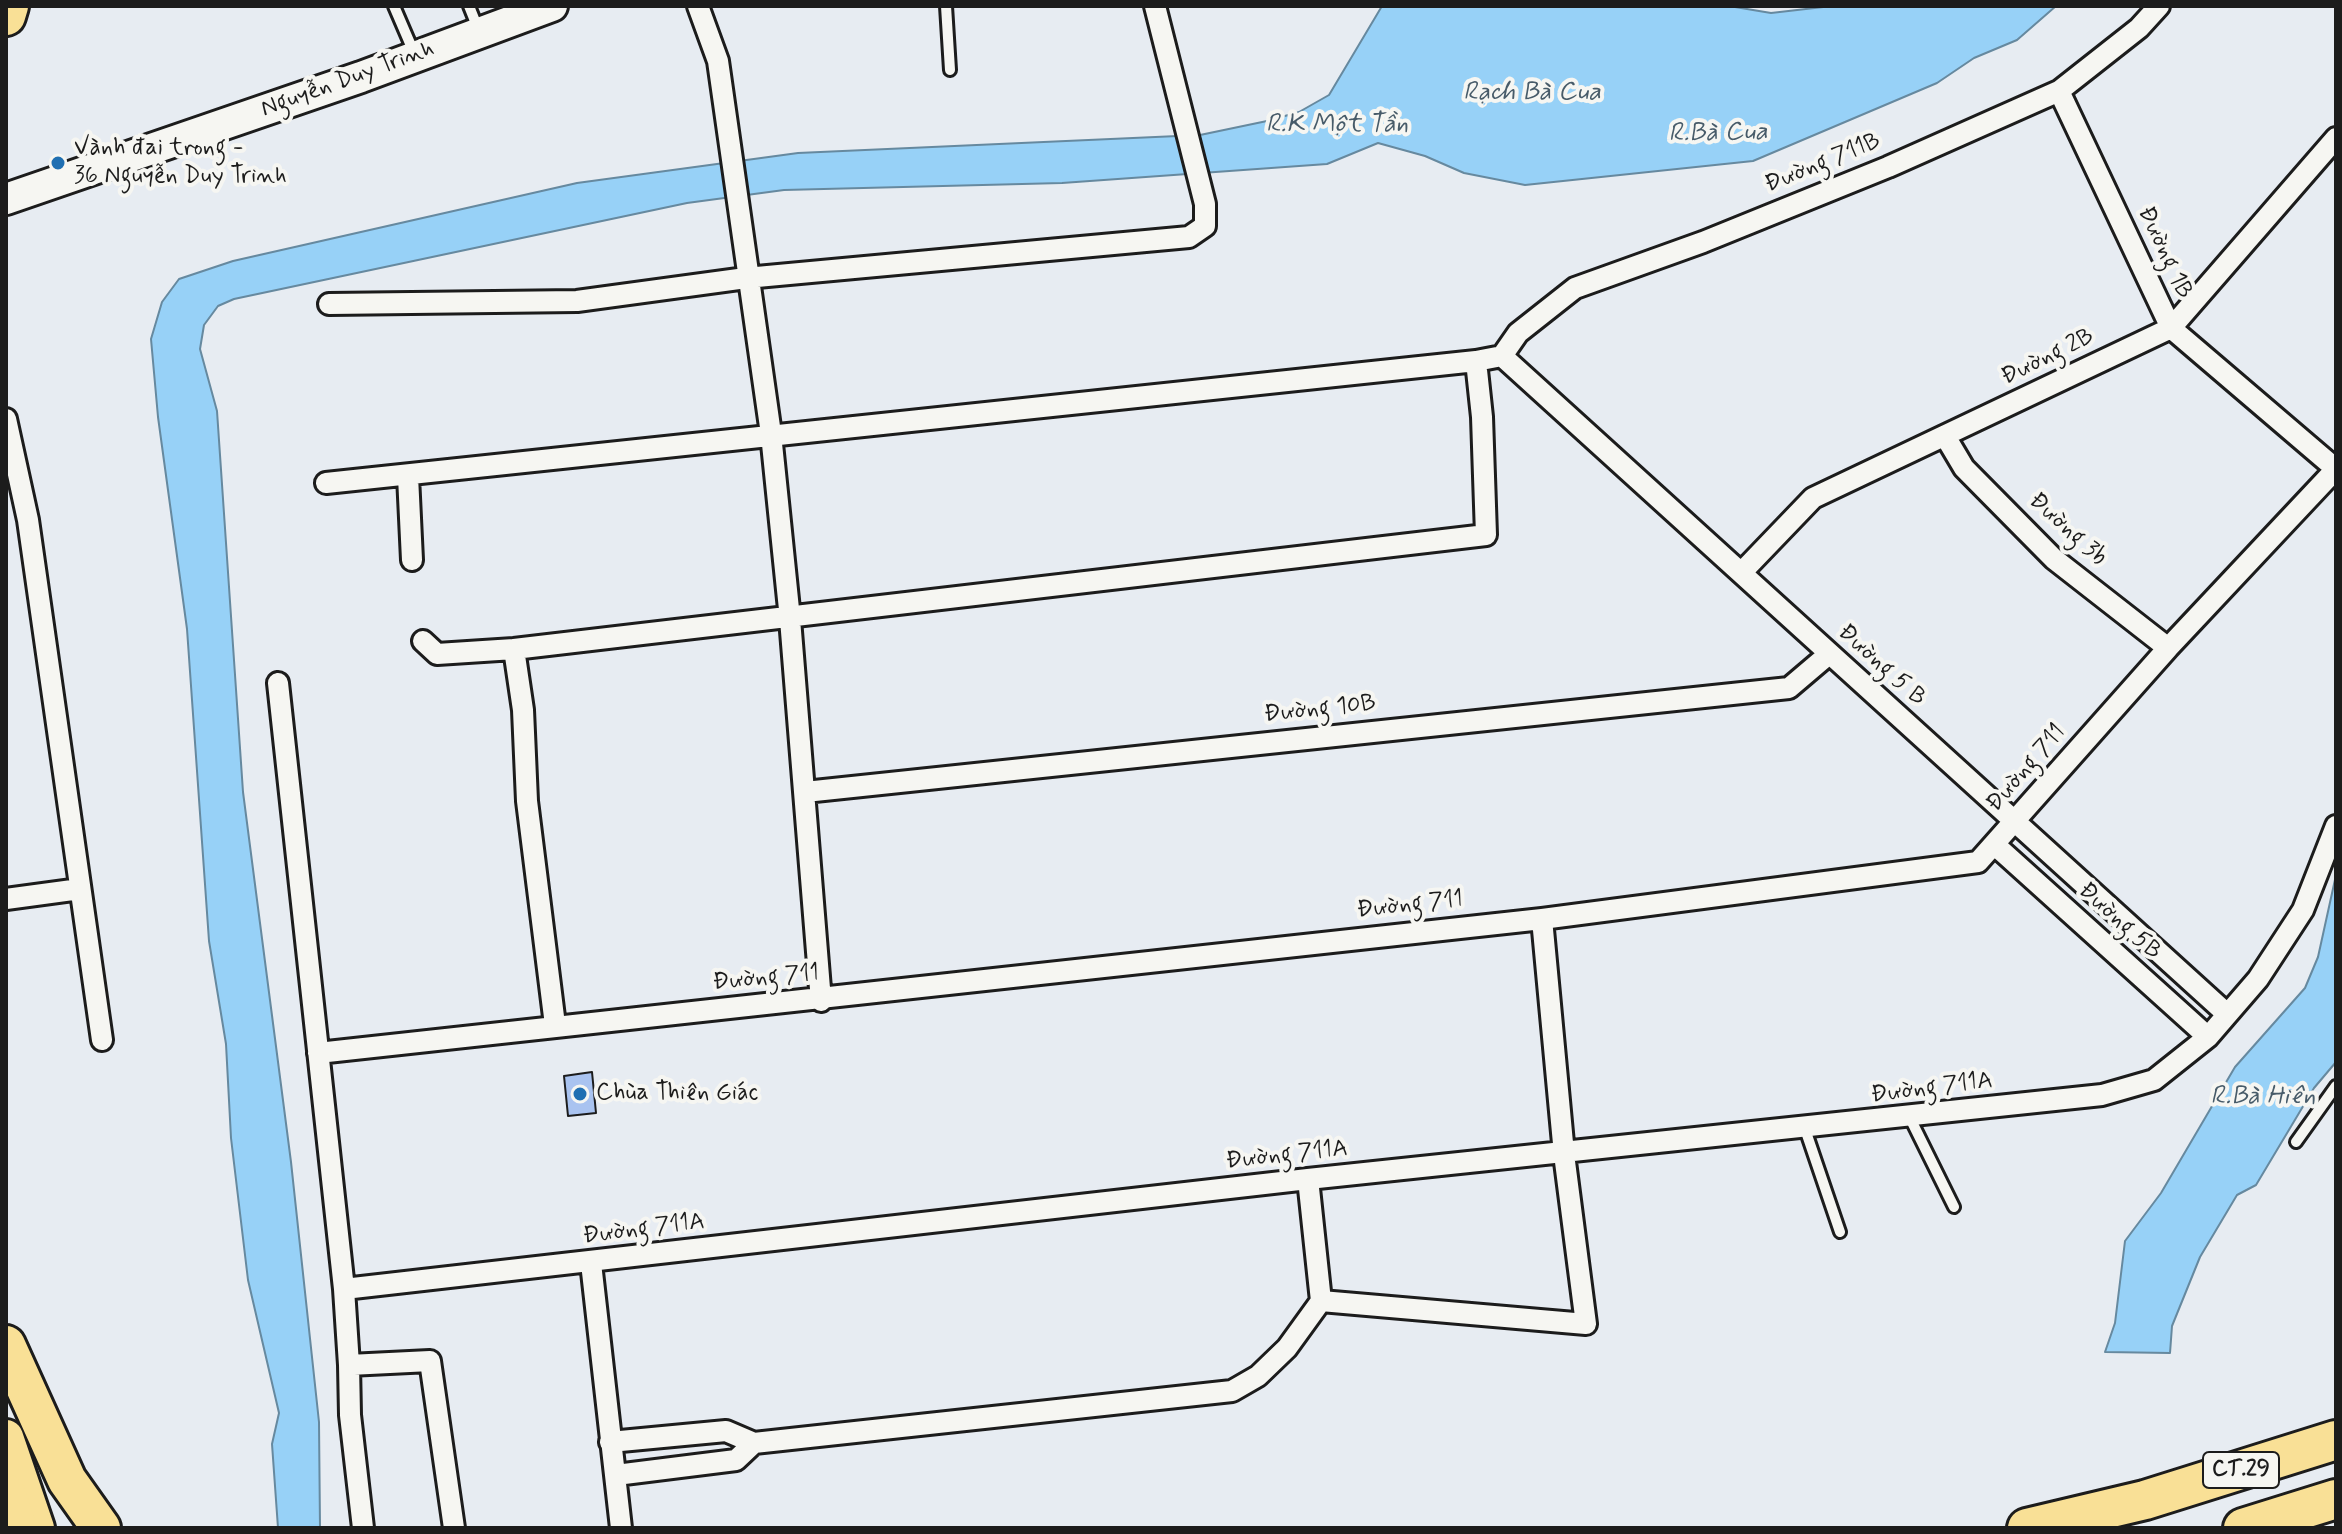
<!DOCTYPE html>
<html>
<head>
<meta charset="utf-8">
<style>
	body { margin:0 }
	#map { position:relative; width:2342px; height:1534px; overflow:hidden; background:#e7ecf2; font-family:Mynerve,sans-serif }
	canvas { display:block }
	.frame { position:absolute; inset:0; border:8px solid #1c1c1c; pointer-events:none }
</style>
</head>
<body>
<div id="map">
<canvas width="2342" height="1534"></canvas>
<div class="frame"></div>
</div>
<script>
const c = document.querySelector('canvas').getContext('2d');
c.lineJoin = 'round';
function fill(path, color) {
  c.fillStyle = color;
  c.fill(path, 'evenodd');
}
function shape(rows) {
  const path = new Path2D();
  for (const r of rows) {
    path.moveTo(r[0], r[1]);
    for (let i = 2; i < r.length; i += 2) path.lineTo(r[i], r[i + 1]);
  }
  return path;
}
function stroke(path, color, width, dash) {
  c.strokeStyle = color;
  c.lineWidth = width;
  c.lineCap = dash ? 'butt' : 'round';
  c.setLineDash(dash || []);
  c.stroke(path);
}
function drawText(font, color, halo, rows, align = 'center') {
  c.font = font + ' Mynerve,sans-serif';
  c.lineWidth = 8;
  c.setLineDash([]);
  c.textBaseline = 'middle';
  c.strokeStyle = halo;
  c.fillStyle = color;
  for (const [text, x, y, turn = 0] of rows) {
    c.save();
    c.translate(x, y);
    c.rotate((+turn || 0) * Math.PI / 180);
    c.textAlign = isNaN(turn) ? turn : align;
    if (halo) c.strokeText(text, 0, 0);
    c.fillText(text, 0, 0);
    c.restore();
  }
}
const water = shape([
	[1382,6,1729,6,1771,13,1832,6,2056,6,2017,40,1974,58,1937,83,1753,161,1525,185,1464,173,1425,156,1378,143,1327,164,1062,183,784,190,687,203,234,299,218,306,204,325,200,349,217,411,243,792,291,1162,319,1422,320,1528,278,1528,272,1444,279,1413,248,1280,231,1138,226,1044,209,941,187,629,158,417,151,339,162,302,179,279,233,261,577,183,798,153,1200,135,1267,121,1299,112,1329,95,1382,6],
	[2336,875,2336,1062,2314,1088,2256,1185,2237,1195,2200,1257,2172,1326,2170,1353,2105,1352,2115,1323,2125,1241,2161,1193,2235,1067,2305,988,2318,957,2336,875]
]);
const building = shape([
	[592,1072,596,1113,568,1116,564,1076,592,1072]
]);
const lane = shape([
	[394,6,415,55],
	[469,6,479,31],
	[946,6,950,70],
	[1910,1118,1954,1207],
	[1805,1129,1840,1232],
	[2296,1142,2336,1086]
]);
const street = shape([
	[698,6,718,61,771,434,790,619,821,1001],
	[2059,91,2171,328,2336,469],
	[329,304,577,301,746,278,1189,237,1205,226,1205,204,1155,6],
	[1502,356,2227,1014],
	[1502,356,1518,333,1575,288,1703,242,1888,167,2059,91,2139,28,2159,6],
	[6,419,28,520,102,1040],
	[1945,436,1964,468,2054,559,2168,648],
	[408,476,412,560],
	[326,483,1476,361],
	[1741,573,1813,498,2171,328,2336,138],
	[423,641,437,654,514,649,1486,535,1482,417,1476,361,1502,356],
	[514,649,523,710,527,801,555,1025],
	[278,683,344,1289,1308,1179,2102,1095,2154,1080,2208,1037,2258,979,2303,910,2336,826],
	[805,792,1789,688,1829,654],
	[1995,845,2208,1037],
	[6,899,80,889],
	[318,1053,1542,919,1978,862,2168,648,2336,469],
	[591,1263,621,1528],
	[344,1289,349,1365,430,1361,454,1528],
	[1321,1301,1586,1324,1564,1154,1542,919],
	[349,1365,350,1415,363,1528],
	[610,1442,726,1431,754,1443],
	[616,1475,736,1460,754,1443,1232,1391,1258,1376,1287,1348,1321,1301,1308,1179]
]);
const secondary = shape([
	[6,199,361,77,552,6]
]);
const primary = shape([
	[6,1437,37,1528]
]);
const highway = shape([
	[6,16,9,6],
	[6,1345,67,1480,101,1528],
	[6,1493,18,1528],
	[2027,1528,2145,1500,2336,1440],
	[2243,1528,2336,1499]
]);
const markers = [
	[58,163,8,"#1f6fb2"],
	[580,1094,8,"#1f6fb2"]
];
const shields = [
	[2241,1470,76]
];
const shieldNames = [
	["CT.29",2241,1470]
];
const streetNames = [
	["Nguyễn Duy Trinh",348,80,-20],
	["Đường 711B",1823,164,-22],
	["Đường 1B",2164,253,65],
	["Đường 2B",2048,358,-26],
	["Đường 3b",2067,530,42],
	["Đường 5 B",1881,666,42],
	["Đường 10B",1320,710,-6],
	["Đường 711",2027,769,-49],
	["Đường 711",1410,906,-6],
	["Đường 5B",2119,922,42],
	["Đường 711",766,979,-5],
	["Đường 711A",1932,1089,-7],
	["Đường 711A",1287,1156,-6],
	["Đường 711A",644,1230,-7]
];
const poiNames = [
	["Vành đai trong -",74,149],
	["36 Nguyễn Duy Trinh",74,177],
	["Chùa Thiên Giác",596,1094]
];
const waterNames = [
	["Rạch Bà Cua",1532,94],
	["R.K Một Tần",1337,126],
	["R.Bà Cua",1718,134,-1],
	["R.Bà Hiên",2263,1098]
];
fill(water, '#97d1f7');
stroke(water, '#66899f', 2);
fill(building, '#a9c3f0');
stroke(building, '#1c1c1c', 2);
stroke(lane, '#1c1c1c', 16);
stroke(street, '#1c1c1c', 26);
stroke(secondary, '#1c1c1c', 36);
stroke(primary, '#1c1c1c', 40);
stroke(highway, '#1c1c1c', 44);
stroke(lane, '#f6f6f2', 10);
stroke(street, '#f6f6f2', 20);
stroke(secondary, '#f6f6f2', 30);
stroke(primary, '#f9e096', 34);
stroke(highway, '#f9e096', 38);
for (const [x, y, r, color] of markers) {
  const dot = new Path2D();
  dot.arc(x, y, r, 0, 2 * Math.PI);
  c.fillStyle = color;
  c.fill(dot);
  stroke(dot, '#f6f6f2', 3);
}
for (const [x, y, w] of shields) {
  const box = new Path2D();
  box.roundRect(x - w / 2, y - 18, w, 36, 6);
  c.fillStyle = '#f6f6f2';
  c.fill(box);
  stroke(box, '#1c1c1c', 2);
}
drawText('bold 22px', '#1c1c1c', null, shieldNames);
drawText('24px', '#1c1c1c', '#f6f6f2', streetNames);
drawText('24px', '#1c1c1c', '#f6f6f2', poiNames, 'left');
drawText('italic 26px', '#475b69', '#f6f6f2', waterNames);
</script>
</body>
</html>
